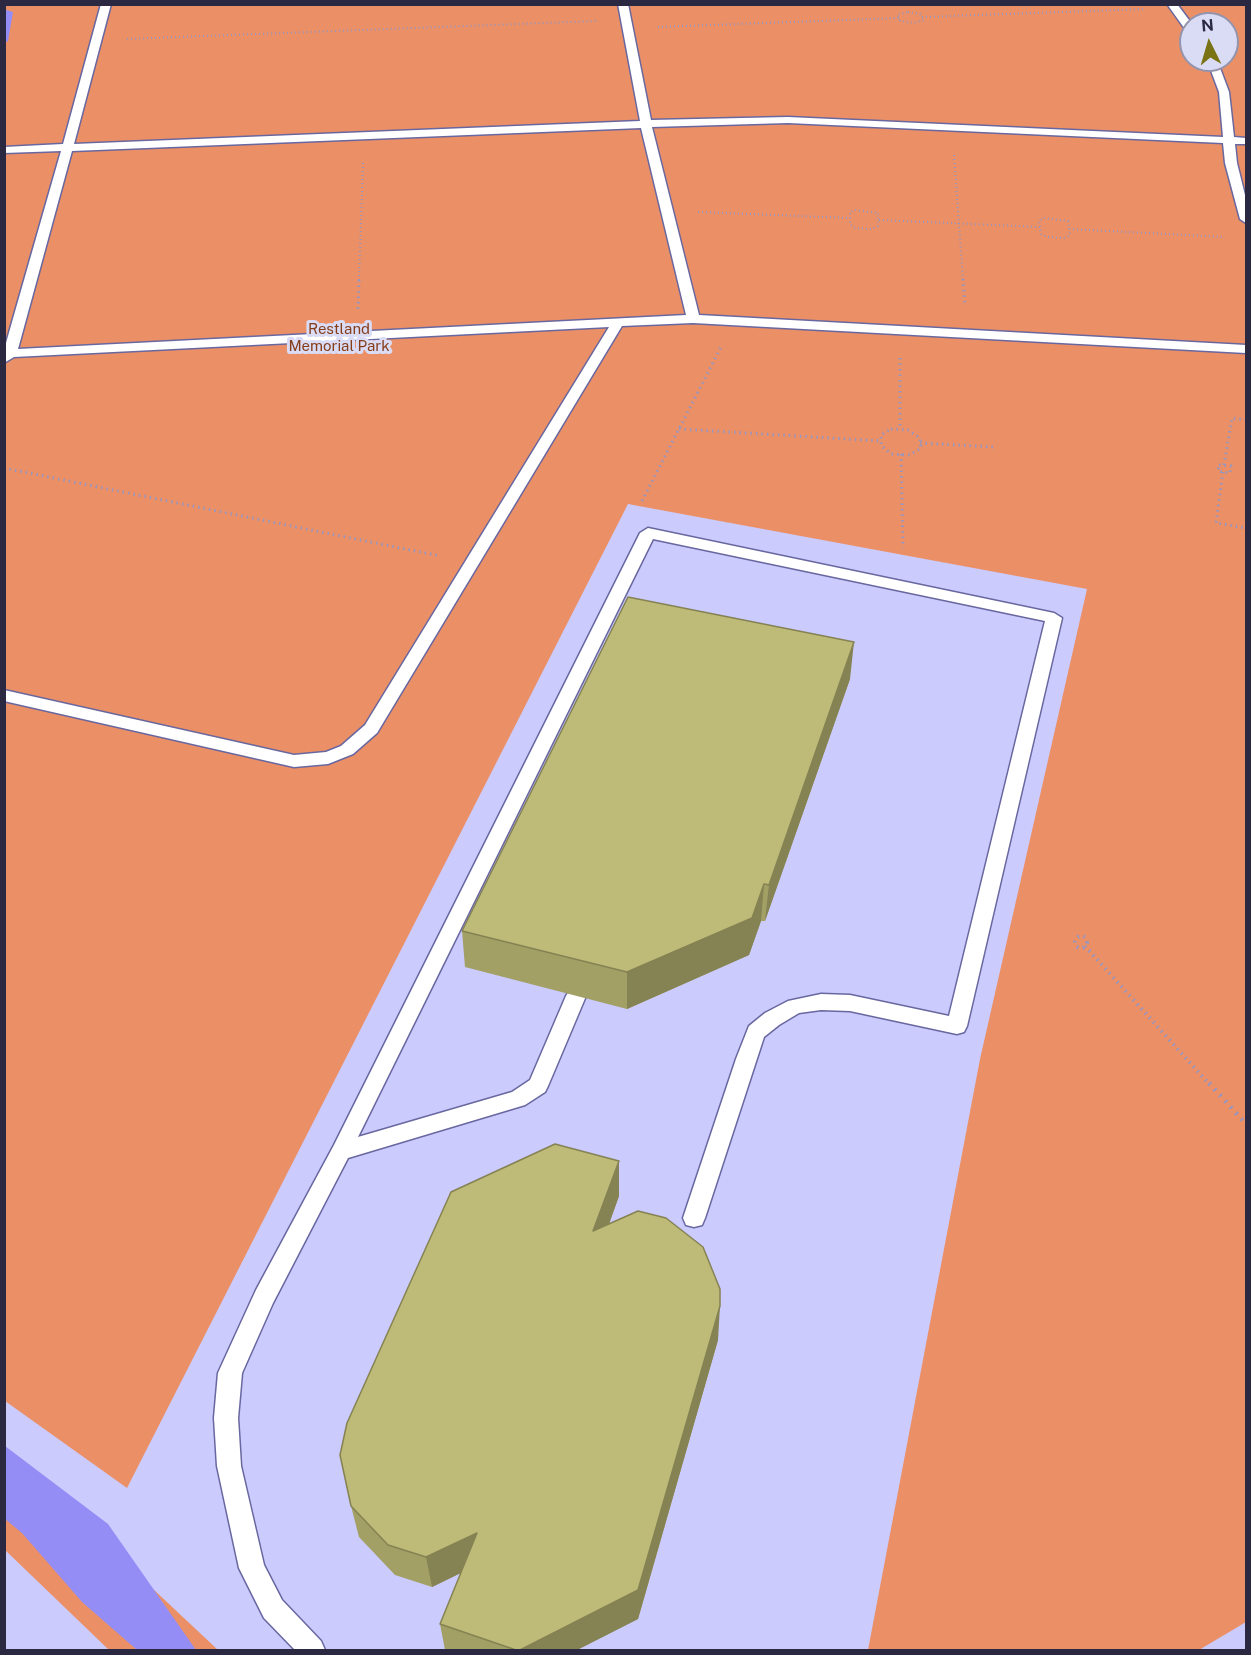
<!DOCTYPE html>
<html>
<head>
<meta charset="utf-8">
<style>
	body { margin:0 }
	#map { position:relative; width:1251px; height:1655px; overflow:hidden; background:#cbcbfe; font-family:"Public Sans",sans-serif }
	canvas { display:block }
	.frame { position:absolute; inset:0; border:6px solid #2a2941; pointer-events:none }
	.north { position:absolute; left:1179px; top:12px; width:60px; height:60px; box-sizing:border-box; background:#dadbf5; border:2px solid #9494ad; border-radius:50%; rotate:355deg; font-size:16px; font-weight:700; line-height:24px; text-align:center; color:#2a2941 }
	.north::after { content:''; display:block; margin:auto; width:21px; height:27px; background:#7a7316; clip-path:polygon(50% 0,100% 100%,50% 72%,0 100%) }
</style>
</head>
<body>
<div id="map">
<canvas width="1251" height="1655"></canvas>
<div class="frame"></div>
<div class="north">N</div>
</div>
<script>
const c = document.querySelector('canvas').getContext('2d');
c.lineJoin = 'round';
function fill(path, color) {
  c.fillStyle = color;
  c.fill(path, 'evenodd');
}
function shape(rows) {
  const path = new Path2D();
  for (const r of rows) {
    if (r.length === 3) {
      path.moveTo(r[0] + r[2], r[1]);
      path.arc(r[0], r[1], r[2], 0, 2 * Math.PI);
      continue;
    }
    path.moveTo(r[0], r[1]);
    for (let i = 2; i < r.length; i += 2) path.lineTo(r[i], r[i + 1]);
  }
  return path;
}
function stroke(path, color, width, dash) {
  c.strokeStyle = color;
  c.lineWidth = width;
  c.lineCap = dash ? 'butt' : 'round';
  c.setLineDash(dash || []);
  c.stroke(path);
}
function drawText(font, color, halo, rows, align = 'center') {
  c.font = font + ' "Public Sans",sans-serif';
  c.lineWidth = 6;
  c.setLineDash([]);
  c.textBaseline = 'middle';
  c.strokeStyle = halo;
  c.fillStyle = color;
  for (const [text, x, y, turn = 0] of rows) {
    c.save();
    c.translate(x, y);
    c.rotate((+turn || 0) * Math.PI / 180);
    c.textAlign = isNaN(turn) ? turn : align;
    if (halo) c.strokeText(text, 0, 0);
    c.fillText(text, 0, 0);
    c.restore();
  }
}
const green = shape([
	[5,5,1246,5,1246,1622,1199,1650,868,1650,980,1059,1087,589,628,504,127,1488,5,1401],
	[1191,24,1227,24,1227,60,1191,60],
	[4,1449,218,1650,109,1650,5,1550]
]);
const water = shape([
	[5,1446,108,1524,196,1650,137,1650,82,1602,22,1533,5,1519]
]);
const stream = shape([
	[6,10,13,12,8,41,4,43,6,10]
]);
const pathFar3 = shape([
	[908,12,920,14,924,20,913,23,900,21,897,15,908,12],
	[922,17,1146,9],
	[658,27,899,18],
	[127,39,596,21],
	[954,155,963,280],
	[855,210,878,213,878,226,872,229,855,228,850,224,850,212,855,210],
	[698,212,850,218],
	[1044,218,1068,221,1070,235,1064,238,1047,237,1041,234,1039,221,1044,218],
	[879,220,1041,227],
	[1069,229,1224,237],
	[359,280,363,163]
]);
const pathFar2 = shape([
	[963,279,965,306],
	[358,309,359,279],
	[900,358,900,429],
	[679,429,881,441],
	[891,429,908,430,920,438,921,448,910,455,891,454,881,445,881,435,891,429],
	[920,443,995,447],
	[901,454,903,548],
	[1219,465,1231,466,1230,473,1218,471,1219,465],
	[1224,465,1232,418,1246,420],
	[4,468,440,556],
	[1223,472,1216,523,1246,528],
	[642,501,721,347]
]);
const pathFar1 = shape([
	[1081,942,6],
	[1085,946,1210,1085]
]);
const path = shape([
	[1209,1083,1246,1124]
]);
const lane = shape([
	[101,4,111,4,74,144,640,121,618,4,628,4,651,120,788,117,1223,137,1219,92,1207,60,1217,60,1229,92,1234,137,1246,138,1246,144,1235,144,1237,163,1246,199,1246,223,1240,219,1225,163,1223,143,788,123,652,127,699,315,1246,345,1246,353,693,323,622,326,377,733,353,754,328,764,294,767,4,701,4,690,294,755,326,752,341,746,365,725,609,327,14,357,4,363,4,350,61,151,4,153,4,147,63,144,101,4],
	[641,128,686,315,18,349,72,151,641,128],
	[1167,4,1177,4,1192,24,1191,33,1187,32,1167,4],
	[648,528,1054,613,1062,618,967,1026,964,1032,957,1034,850,1011,821,1010,799,1013,779,1025,764,1037,705,1218,702,1225,694,1227,686,1225,683,1218,736,1059,749,1026,765,1013,788,1001,821,994,850,995,949,1016,1045,621,653,539,358,1137,512,1092,530,1080,566,996,569,991,576,988,583,991,586,996,548,1086,545,1092,525,1105,348,1158,273,1303,242,1373,238,1418,241,1466,264,1565,282,1600,321,1641,325,1650,295,1650,264,1618,239,1568,217,1466,214,1418,218,1373,256,1290,334,1145,640,533,648,528]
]);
const wall = shape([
	[850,679,765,921,761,921,749,955,627,1009,465,967,462,931],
	[619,1161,619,1196,609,1224,718,1340,638,1619,577,1650,445,1650,440,1624,461,1573,432,1587,395,1575,359,1537,351,1506]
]);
const shadedWall = shape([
	[854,642,850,679,765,921,769,885],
	[764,884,761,921,749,955,627,1009,627,972],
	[619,1161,619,1196,594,1266,593,1231],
	[720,1306,718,1340,638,1619,577,1650,520,1650],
	[477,1533,481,1563,432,1587,426,1557]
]);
const building = shape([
	[628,597,854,642,769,885,764,884,752,918,627,972,462,931,628,597],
	[555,1144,619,1161,593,1231,638,1211,666,1218,703,1247,720,1289,720,1306,638,1590,520,1650,516,1650,440,1624,477,1533,426,1557,388,1545,351,1506,340,1455,347,1423,451,1192,555,1144]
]);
const farParknames = [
	["Restland",339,329],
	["Memorial Park",339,346]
];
fill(green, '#eb9066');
fill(water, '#948df5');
fill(stream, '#948df5');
stroke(lane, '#69679f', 3);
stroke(pathFar3, '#9796c1', 2, [1, 3]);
stroke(pathFar2, '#9796c1', 3, [1.5, 4]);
stroke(pathFar1, '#9796c1', 4, [1.5, 4.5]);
stroke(path, '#9796c1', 4.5, [2, 6]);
fill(lane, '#fff');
fill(wall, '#a3a066');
fill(shadedWall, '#858253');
fill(building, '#beba77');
stroke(building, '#858253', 1.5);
drawText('15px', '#853e1a', '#dadbf5', farParknames);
</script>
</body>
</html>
